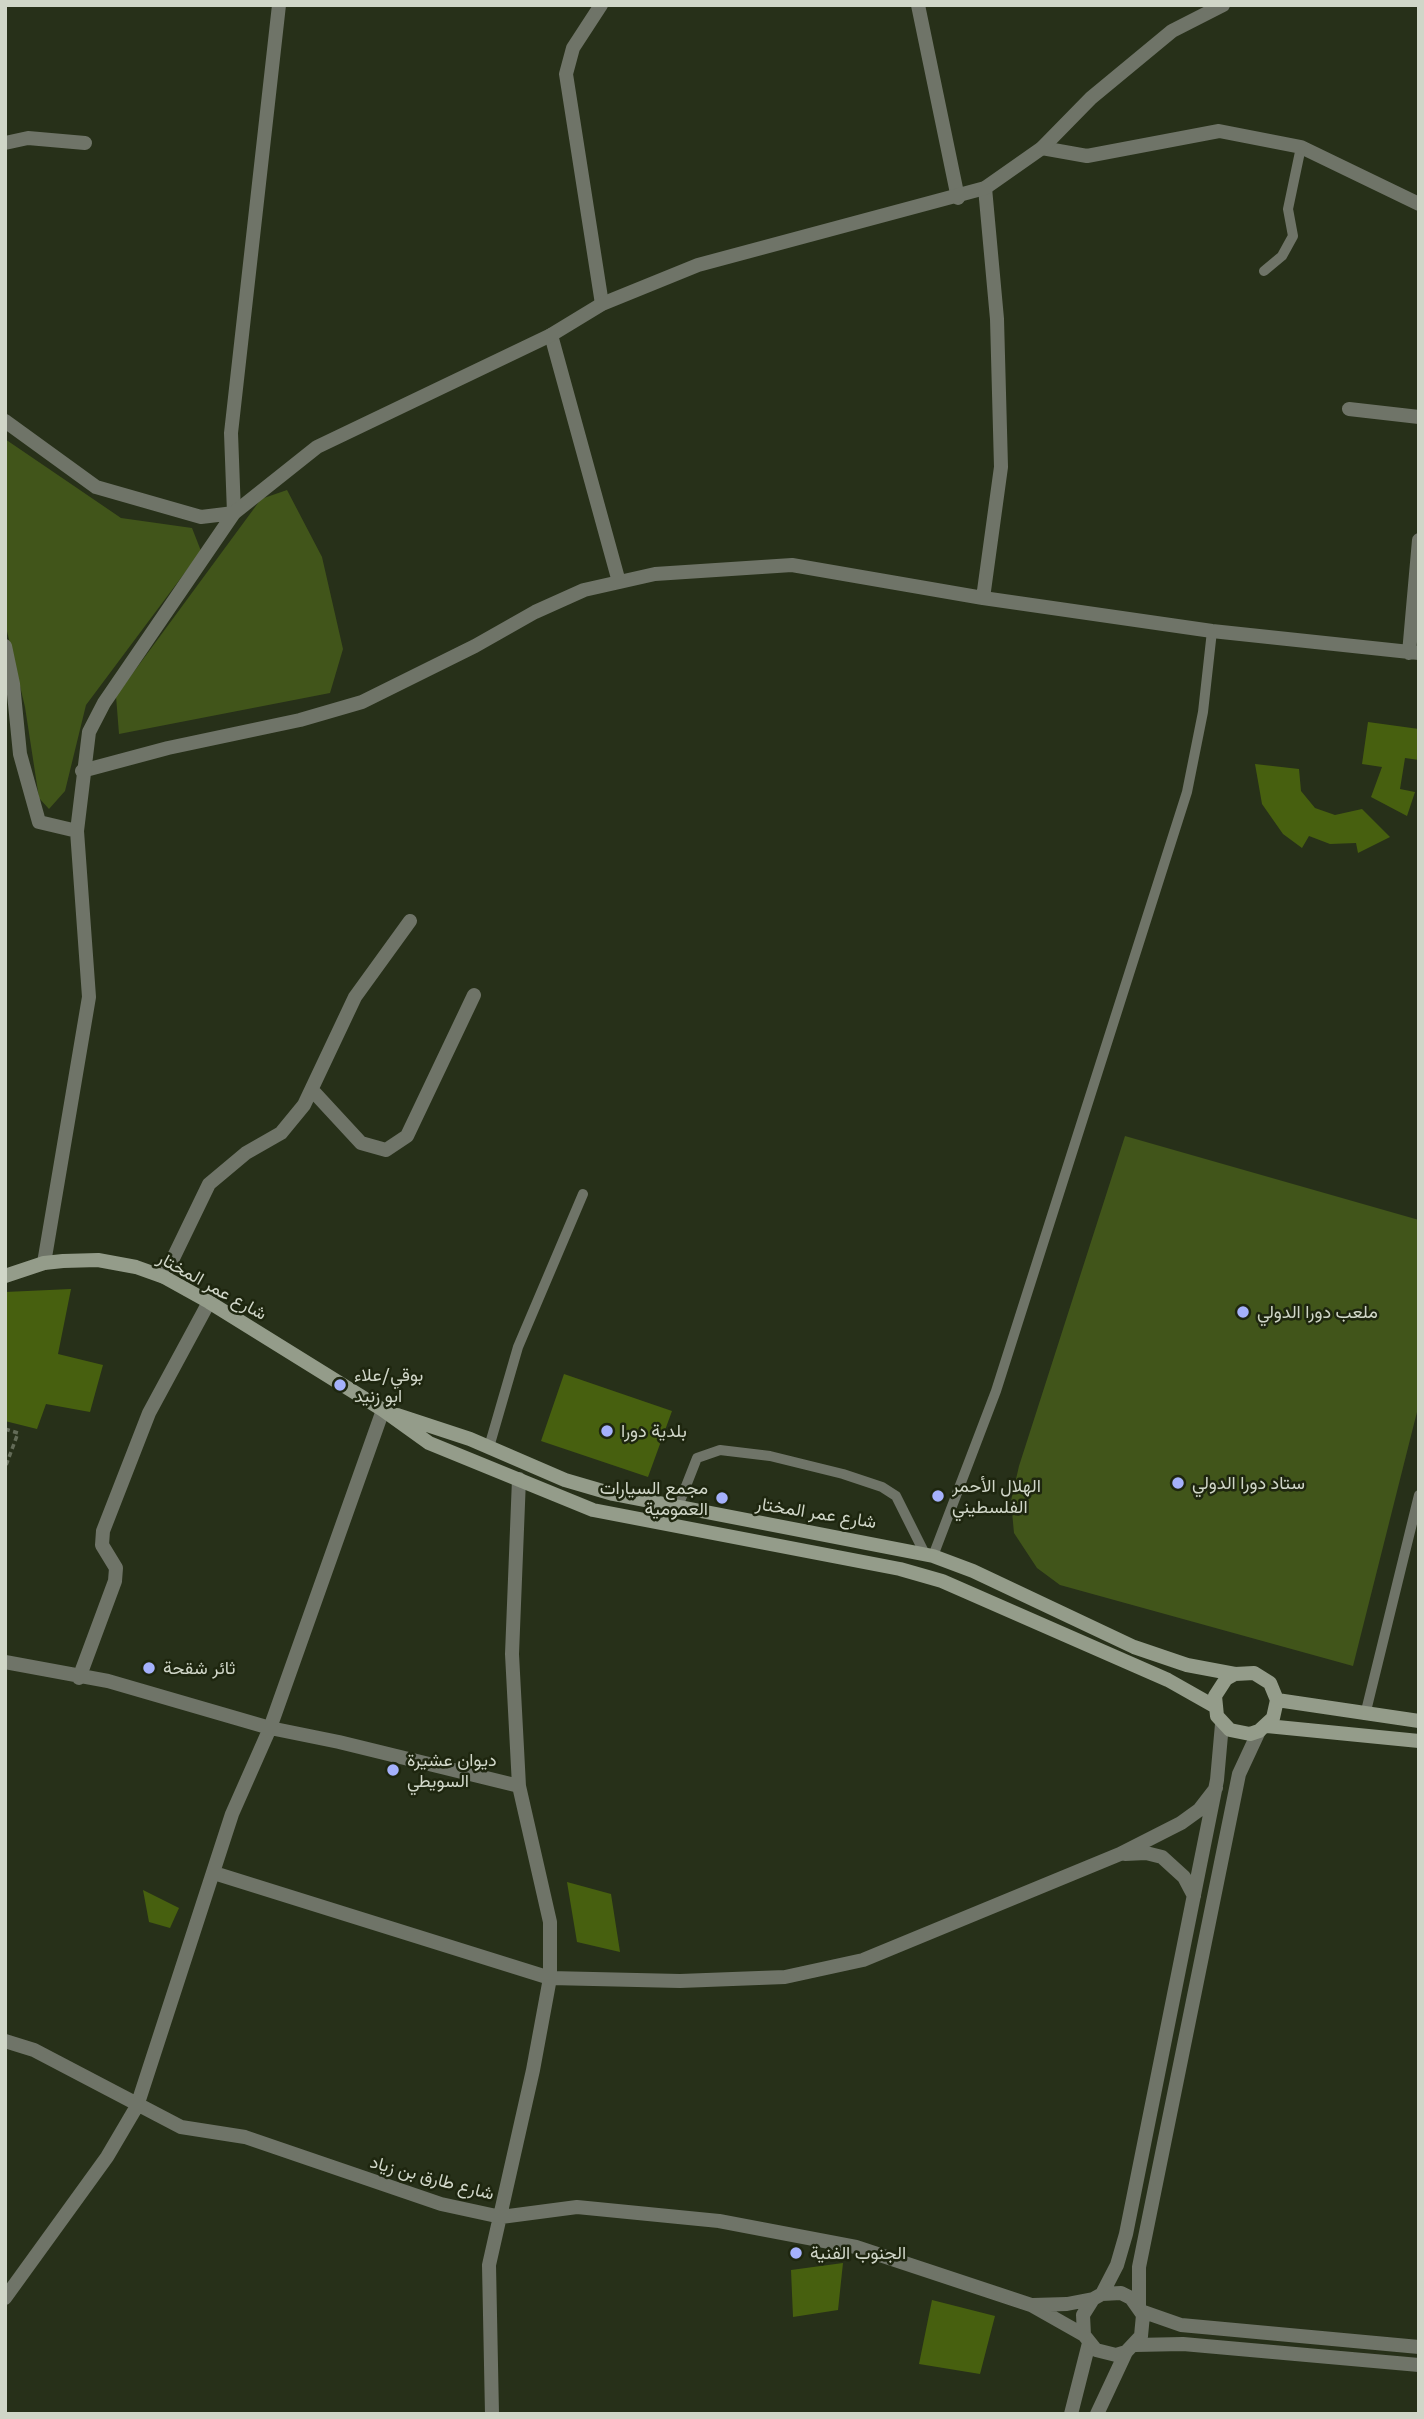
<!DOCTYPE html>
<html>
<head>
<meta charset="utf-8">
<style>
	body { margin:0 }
	#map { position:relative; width:1424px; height:2419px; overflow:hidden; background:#273019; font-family:"Golos Text",sans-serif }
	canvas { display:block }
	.frame { position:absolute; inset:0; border:7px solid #d0d6c8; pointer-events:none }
</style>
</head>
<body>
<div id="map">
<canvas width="1424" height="2419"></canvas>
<div class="frame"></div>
</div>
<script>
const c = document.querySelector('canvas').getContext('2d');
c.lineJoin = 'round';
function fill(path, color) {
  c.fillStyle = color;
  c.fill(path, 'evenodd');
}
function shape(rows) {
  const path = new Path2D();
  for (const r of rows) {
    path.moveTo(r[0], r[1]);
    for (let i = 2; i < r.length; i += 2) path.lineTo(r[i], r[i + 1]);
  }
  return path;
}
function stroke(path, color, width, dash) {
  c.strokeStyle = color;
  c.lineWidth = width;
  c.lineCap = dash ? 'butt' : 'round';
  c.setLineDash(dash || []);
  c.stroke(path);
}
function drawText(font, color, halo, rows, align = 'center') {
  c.font = font + ' "Golos Text",Vazirmatn,sans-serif';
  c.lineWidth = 5;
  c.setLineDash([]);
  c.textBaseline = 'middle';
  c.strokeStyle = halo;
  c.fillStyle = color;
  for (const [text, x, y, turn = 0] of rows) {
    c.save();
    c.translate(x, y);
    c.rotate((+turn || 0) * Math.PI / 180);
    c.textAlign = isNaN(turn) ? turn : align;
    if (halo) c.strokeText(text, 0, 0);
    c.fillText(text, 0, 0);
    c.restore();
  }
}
const green = shape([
	[5,439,121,518,192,528,201,551,86,705,65,791,49,809,39,798,25,707,5,623],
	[287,490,322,557,343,649,330,693,119,734,116,696,261,499],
	[1125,1136,1419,1220,1419,1404,1353,1666,1060,1585,1037,1568,1014,1533,1011,1501,1019,1466]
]);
const building = shape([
	[1368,722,1419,729,1419,760,1405,758,1400,789,1415,792,1407,816,1371,797,1382,767,1362,764],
	[1255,764,1299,769,1301,791,1315,808,1335,815,1362,809,1390,837,1358,853,1356,843,1330,844,1309,836,1302,848,1283,834,1262,804],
	[71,1289,58,1354,103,1365,90,1412,46,1404,37,1429,5,1421,5,1292],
	[564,1374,672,1411,648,1477,541,1441],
	[567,1882,611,1894,620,1952,577,1942],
	[143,1890,179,1908,170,1928,149,1922],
	[843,2263,838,2310,793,2317,791,2270],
	[932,2300,995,2316,980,2374,919,2364]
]);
const path = shape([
	[5,1429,18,1433,5,1468]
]);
const service = shape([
	[1264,271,1282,256,1293,236,1288,209,1301,147],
	[489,1447,518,1347,583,1194],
	[677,1509,697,1458,720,1450,770,1456,843,1474,882,1487,896,1496,925,1554],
	[933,1556,996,1391,1187,792,1203,712,1212,631],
	[1365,1715,1419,1495]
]);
const minor = shape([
	[601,5,573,48,566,74,602,304],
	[918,5,958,198],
	[5,143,28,138,85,143],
	[1042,148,1087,156,1219,131,1301,147,1419,204],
	[551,335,619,582],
	[1349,409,1419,417],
	[234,513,231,433,279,5],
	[983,598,1001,467,997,319,985,188],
	[1409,653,1419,540],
	[82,771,168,748,300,720,362,702,475,646,535,612,584,590,655,574,792,565,983,598,1212,631,1419,653],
	[312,1090,361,1143,386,1150,407,1136,474,995],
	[164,1277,209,1184,246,1153,281,1133,304,1105,355,997,410,921],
	[5,1662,108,1681,270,1728,339,1742,519,1786],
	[79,1678,115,1581,116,1568,102,1545,103,1531,149,1413,209,1302],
	[1125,1854,1146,1853,1162,1857,1184,1877,1194,1896],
	[214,1873,550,1978,680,1981,785,1977,863,1960,1120,1854,1181,1823,1199,1810,1216,1788],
	[5,2041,34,2050,181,2127,245,2137,441,2204,501,2217,577,2207,719,2221,856,2247,1031,2305,1084,2335],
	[1102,2294,1121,2293,1131,2298,1143,2315,1141,2336,1126,2352,1116,2355,1096,2350,1084,2335,1083,2315,1093,2299,1102,2294,1117,2265,1126,2234,1217,1780,1222,1724],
	[5,2298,107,2157,137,2106,232,1814,270,1728,383,1410],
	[1033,2305,1067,2304,1093,2299],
	[1139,2306,1139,2267,1239,1774,1259,1731],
	[1141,2311,1181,2325,1419,2347],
	[1135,2345,1183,2344,1419,2365],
	[492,2414,489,2265,533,2070,550,1978,550,1922,519,1786,512,1654,519,1479],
	[1071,2414,1089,2343],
	[1097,2414,1126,2352]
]);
const tertiary = shape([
	[5,421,96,487,201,517,234,513],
	[5,646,13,684,20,754,39,822,77,831],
	[44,1263,89,997,77,831,89,732,104,703,234,513,317,447,551,335,602,304,698,265,985,188,1042,148,1091,98,1172,31,1223,5]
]);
const secondary = shape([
	[5,1276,44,1263,63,1261,98,1260,136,1267,164,1277,209,1302,383,1410,429,1443,593,1510,900,1569,942,1581,1168,1680,1214,1706],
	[397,1415,470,1439,565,1480,613,1494,933,1556,973,1571,1134,1647,1187,1665,1235,1674,1254,1673,1270,1683,1277,1700,1273,1718,1259,1731,1250,1734,1230,1730,1217,1716,1215,1696,1226,1679,1235,1674],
	[1277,1700,1419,1721],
	[1267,1726,1419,1741]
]);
const markers = [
	[1243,1312,7,"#a5b1fc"],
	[340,1385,7,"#a5b1fc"],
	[607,1431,7,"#a5b1fc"],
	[1178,1483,7,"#a5b1fc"],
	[938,1496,7,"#a5b1fc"],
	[722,1498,7,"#a5b1fc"],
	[149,1668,7,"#a5b1fc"],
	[393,1770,7,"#a5b1fc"],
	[796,2253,7,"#a5b1fc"]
];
const streetNames = [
	["شارع عمر المختار",212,1286,29],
	["شارع عمر المختار",816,1513,9],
	["شارع طارق بن زياد",432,2178,15]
];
const poiNames = [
	["ملعب دورا الدولي",1257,1312],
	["بوقي/علاء",354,1375],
	["ابو زنيد",354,1396],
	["بلدية دورا",621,1431],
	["ستاد دورا الدولي",1192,1483],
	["الهلال الأحمر",952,1486],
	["الفلسطيني",952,1507],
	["مجمع السيارات",708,1488,"right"],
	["العمومية",708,1509,"right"],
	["ثائر شقحة",163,1668],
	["ديوان عشيرة",407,1760],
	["السويطي",407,1781],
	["الجنوب الفنية",810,2253]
];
fill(green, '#41551a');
fill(building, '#47600f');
stroke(path, '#636b57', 3.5, [5, 3.5]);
stroke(service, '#6f7468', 10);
stroke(minor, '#6f7468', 14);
stroke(tertiary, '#6f7468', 14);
stroke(secondary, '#949c8a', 14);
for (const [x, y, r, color] of markers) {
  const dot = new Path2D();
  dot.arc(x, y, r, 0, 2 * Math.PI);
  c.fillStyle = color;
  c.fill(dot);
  stroke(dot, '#1e260f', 2.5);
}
drawText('18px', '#d0d6c8', '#1e260f', streetNames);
drawText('18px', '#d0d6c8', '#1e260f', poiNames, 'left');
</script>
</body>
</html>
